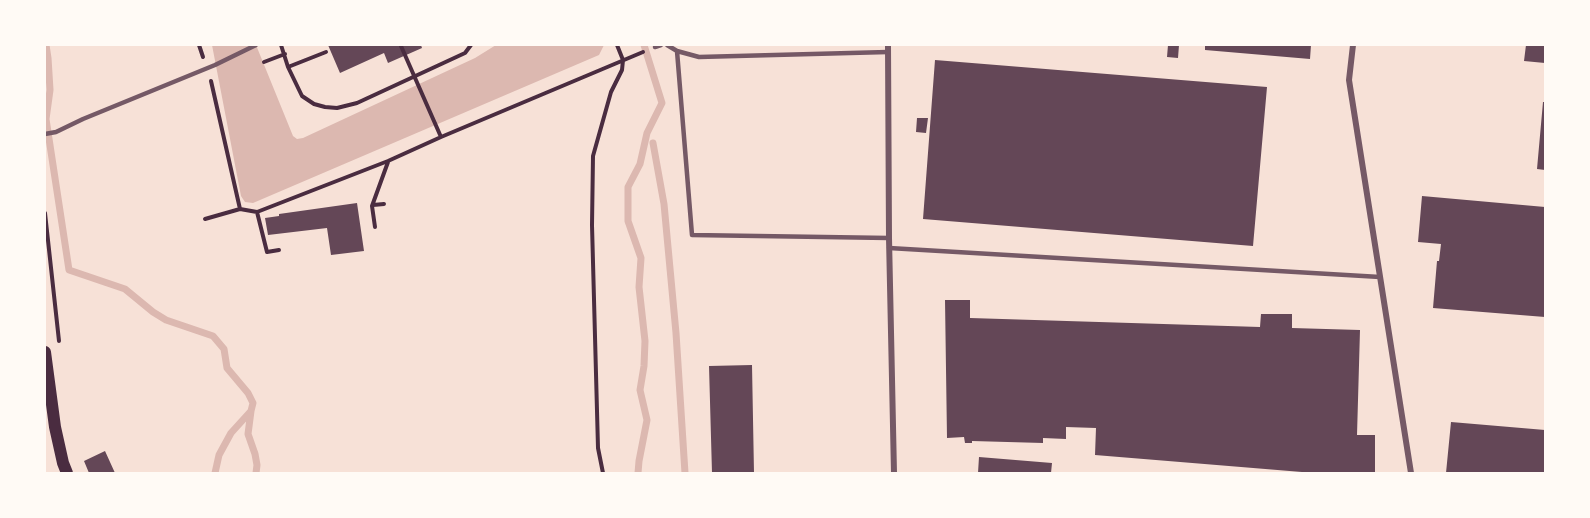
<!DOCTYPE html>
<html>
<head>
<meta charset="utf-8">
<style>
	body { margin:0 }
	#map { position:relative; width:1590px; height:518px; overflow:hidden; background:#f7e1d7; font-family:Manrope,sans-serif }
	canvas { display:block }
	.frame { position:absolute; inset:0; border:46px solid #fffaf5; pointer-events:none }
</style>
</head>
<body>
<div id="map">
<canvas width="1590" height="518"></canvas>
<div class="frame"></div>
</div>
<script>
const c = document.querySelector('canvas').getContext('2d');
c.lineJoin = 'round';
function fill(path, color) {
  c.fillStyle = color;
  c.fill(path, 'evenodd');
}
function shape(rows) {
  const path = new Path2D();
  for (const r of rows) {
    path.moveTo(r[0], r[1]);
    for (let i = 2; i < r.length; i += 2) path.lineTo(r[i], r[i + 1]);
  }
  return path;
}
function stroke(path, color, width, dash) {
  c.strokeStyle = color;
  c.lineWidth = width;
  c.lineCap = dash ? 'butt' : 'round';
  c.setLineDash(dash || []);
  c.stroke(path);
}
const water = shape([
	[212,45,256,45,293,136,297,139,303,138,475,58,496,45,604,45,599,55,253,203,245,202,241,196]
]);
const stream = shape([
	[46,45,48,58,50,90,46,119,69,270,125,289,153,312,166,320,213,336,224,349,227,368,248,393,253,403,251,411,231,433,219,455,215,473],
	[653,143,664,204,676,333,685,473],
	[251,411,248,434,255,454,257,465,256,473],
	[638,473,639,461,647,420,640,390,644,366,645,341,639,287,641,258,628,221,628,187,640,164,647,133,662,103,644,45]
]);
const building = shape([
	[328,45,421,45,422,48,388,63,384,53,340,73],
	[1168,45,1179,45,1178,58,1167,57],
	[1205,45,1311,45,1310,59,1205,50],
	[1526,45,1545,45,1545,63,1524,61],
	[935,60,1267,87,1253,246,923,219],
	[1543,102,1545,102,1545,170,1537,169],
	[917,118,928,118,926,133,916,132],
	[1422,196,1545,207,1545,317,1433,308,1437,261,1439,261,1441,244,1418,242],
	[357,203,364,251,331,255,327,228,268,235,265,218,279,216,279,214],
	[945,300,970,300,970,318,1260,327,1261,314,1292,314,1292,328,1360,330,1357,435,1375,435,1375,473,1314,473,1095,455,1096,428,1066,427,1066,439,1043,438,1043,443,972,441,972,443,965,443,964,437,947,438],
	[752,365,754,473,712,473,709,366],
	[1451,422,1545,430,1545,473,1446,473],
	[105,451,115,473,89,473,84,461],
	[979,457,1052,463,1051,473,978,473]
]);
const path = shape([
	[199,45,203,57],
	[281,45,288,67,302,96,314,104,325,107,337,108,357,103,465,53,471,45],
	[401,46,441,137],
	[264,62,285,54],
	[288,67,326,52],
	[211,81,240,209],
	[373,205,384,204],
	[257,212,267,252,279,250],
	[45,213,59,341],
	[205,219,240,209,257,212,388,161,441,137,643,52],
	[375,227,372,206,388,162],
	[603,473,598,448,592,225,593,156,611,92,622,70,623,60,617,45]
]);
const service = shape([
	[667,45,677,51,699,57,888,52],
	[655,47,661,45],
	[677,51,692,235,889,238],
	[45,134,56,132,83,119,215,65,256,45],
	[889,248,1380,277]
]);
const minor = shape([
	[888,45,889,238,894,473],
	[1353,45,1349,80,1411,473]
]);
const secondary = shape([
	[45,352,55,427,63,463,67,473]
]);
fill(water, '#dcb8b0');
stroke(stream, '#dcb8b0', 7);
fill(building, '#644757');
stroke(path, '#4a2c40', 4);
stroke(service, '#755966', 4.5);
stroke(minor, '#755966', 6);
stroke(secondary, '#4a2c40', 12);
</script>
</body>
</html>
